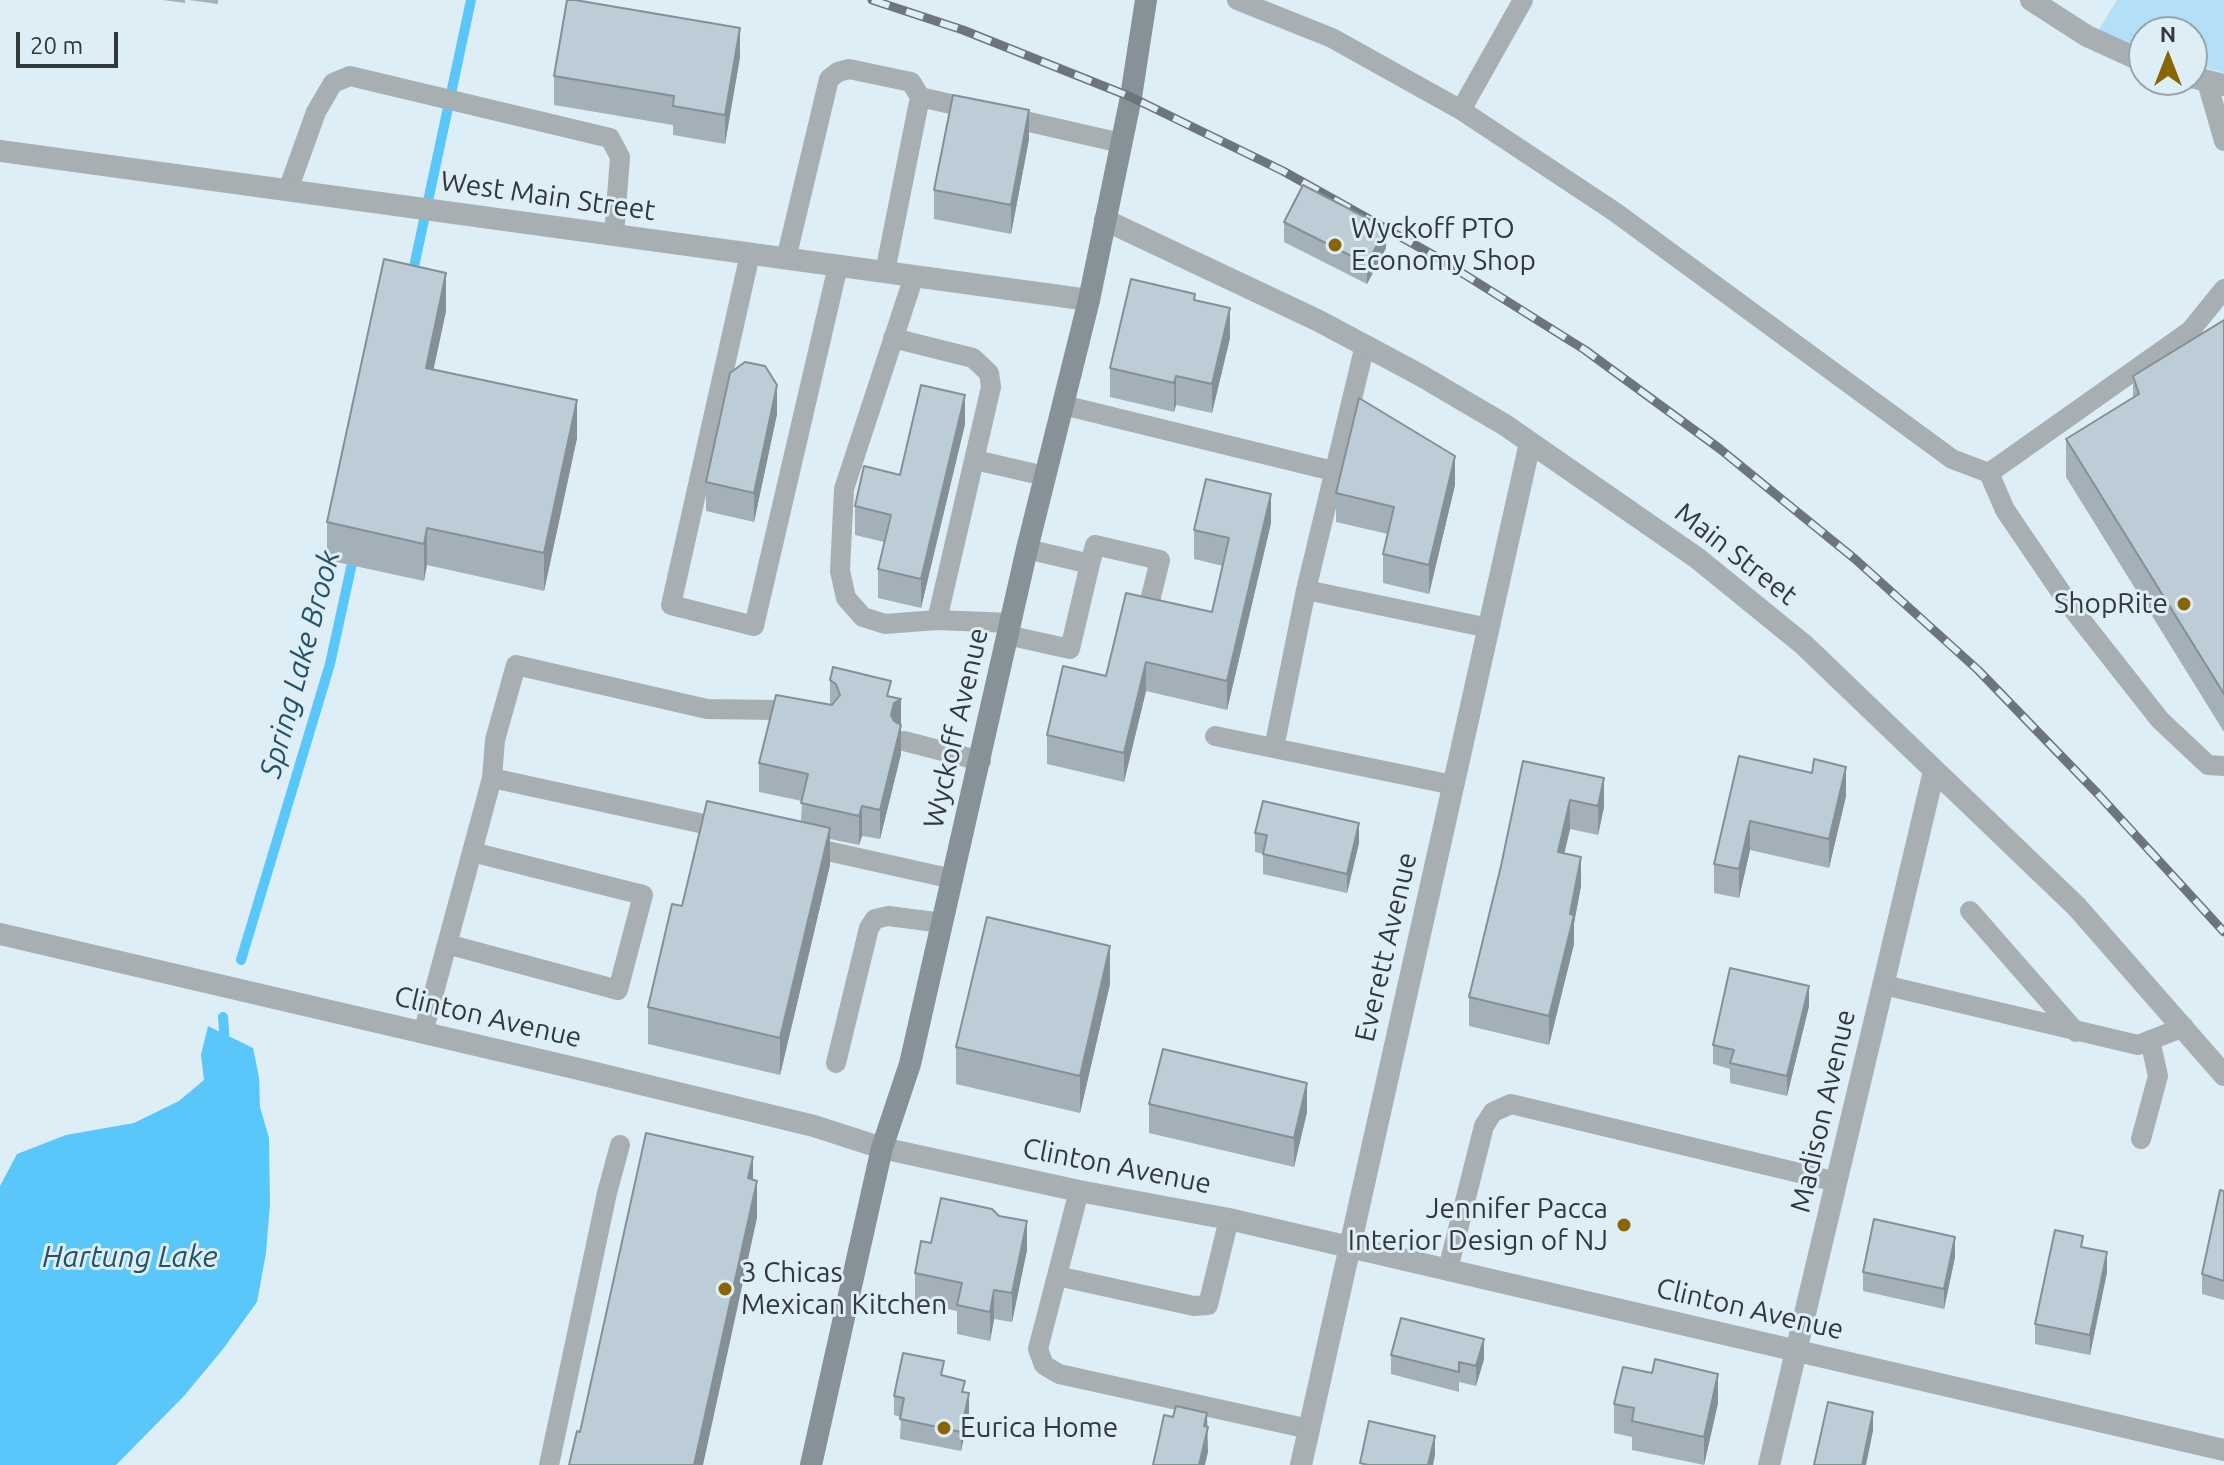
<!DOCTYPE html>
<html>
<head>
<meta charset="utf-8">
<style>
	body { margin:0 }
	#map { position:relative; width:2224px; height:1465px; overflow:hidden; background:#ddeef7; font-family:Ubuntu,sans-serif }
	canvas { display:block }
	.north { position:absolute; left:2128px; top:16px; width:80px; height:80px; box-sizing:border-box; background:#ddeef7; border:2px solid #99a5ac; border-radius:50%; rotate:0deg; font-size:22px; font-weight:700; line-height:32px; text-align:center; color:#32383c }
	.north::after { content:''; display:block; margin:auto; width:28px; height:36px; background:#8b6404; clip-path:polygon(50% 0,100% 100%,50% 72%,0 100%) }
	.scale { position:absolute; left:16px; top:32px; width:102px; height:36px; box-sizing:border-box; border:4px solid #32383c; border-top:0; padding-left:10px; font-size:24px; line-height:28px; white-space:nowrap; color:#32383c; -webkit-text-stroke:6px #ddeef7; paint-order:stroke }
</style>
</head>
<body>
<div id="map">
<canvas width="2224" height="1465"></canvas>
<div class="north">N</div>
<div class="scale">20 m</div>
</div>
<script>
const c = document.querySelector('canvas').getContext('2d');
c.lineJoin = 'round';
function fill(path, color) {
  c.fillStyle = color;
  c.fill(path, 'evenodd');
}
function shape(rows) {
  const path = new Path2D();
  for (const r of rows) {
    path.moveTo(r[0], r[1]);
    for (let i = 2; i < r.length; i += 2) path.lineTo(r[i], r[i + 1]);
  }
  return path;
}
function stroke(path, color, width, dash) {
  c.strokeStyle = color;
  c.lineWidth = width;
  c.lineCap = dash ? 'butt' : 'round';
  c.setLineDash(dash || []);
  c.stroke(path);
}
function drawText(font, color, halo, rows, align = 'center') {
  c.font = font + ' Ubuntu,sans-serif';
  c.lineWidth = 6;
  c.setLineDash([]);
  c.textBaseline = 'middle';
  c.strokeStyle = halo;
  c.fillStyle = color;
  for (const [text, x, y, turn = 0] of rows) {
    c.save();
    c.translate(x, y);
    c.rotate((+turn || 0) * Math.PI / 180);
    c.textAlign = isNaN(turn) ? turn : align;
    if (halo) c.strokeText(text, 0, 0);
    c.fillText(text, 0, 0);
    c.restore();
  }
}
const green = shape([
	[2117,0,2224,0,2224,73,2192,64,2192,32,2144,32,2144,50,2095,36]
]);
const water = shape([
	[208,1026,253,1048,259,1077,260,1107,269,1138,270,1204,266,1253,257,1302,223,1349,184,1396,116,1465,0,1465,0,1186,17,1154,66,1135,134,1123,179,1101,204,1080,201,1055]
]);
const stream = shape([
	[412,276,471,0],
	[241,960,330,664,354,554],
	[223,1017,225,1044]
]);
const service = shape([
	[1237,0,1332,38,1461,110,1615,212,1952,459,1989,473,2190,331,2224,289],
	[2207,82,2224,141],
	[920,97,1121,143],
	[1461,110,1523,0],
	[288,190,316,112,333,83,350,76,610,138,620,157,614,235],
	[750,254,671,605,754,626,838,266],
	[786,259,829,79,838,72,849,69,911,82,920,97,885,272],
	[914,276,844,489,840,571,846,598,863,617,885,624,937,620,1011,623],
	[893,338,973,358,989,373,991,387,937,620],
	[1063,405,1333,471],
	[975,460,1045,476],
	[1989,473,2005,510,2071,607,2160,720,2208,765,2224,766],
	[1090,564,1095,545,1160,560,1147,613],
	[1306,590,1489,628],
	[1007,635,1070,649,1090,564,1027,549],
	[1215,736,1453,785],
	[904,741,981,761],
	[1274,748,1306,590,1365,345],
	[492,778,727,829],
	[805,846,953,879],
	[1970,911,2076,1032],
	[447,944,618,990,643,895,472,852],
	[1884,985,2138,1045,2184,1027],
	[423,1033,492,778,495,740,516,665,707,709,774,710,799,716],
	[836,1063,869,928,875,919,888,916,943,923],
	[2141,1139,2158,1076,2150,1040],
	[1079,1191,1038,1349,1044,1365,1059,1374,1309,1429],
	[1448,1269,1484,1126,1493,1112,1511,1104,1837,1182],
	[1057,1276,1194,1306,1208,1305,1229,1219],
	[549,1465,607,1193,620,1145]
]);
const minor = shape([
	[2031,0,2087,36,2144,62],
	[2192,77,2224,85],
	[0,151,1089,300],
	[1105,220,1319,321,1420,375,1505,425,1697,558,1804,645,2077,907,2224,1075],
	[0,934,583,1070,814,1126,882,1148,1079,1191,1229,1219,2224,1450],
	[1301,1465,1530,443],
	[1769,1465,1934,771]
]);
const secondary = shape([
	[811,1465,882,1148,910,1064,1027,549,1089,300,1131,97,1146,0]
]);
const rail = shape([
	[872,0,963,30,1131,97,1283,171,1435,256,1585,350,1720,449,1855,559,1978,670,2097,793,2224,932]
]);
const wall = shape([
	[163,0,185,0,185,3],
	[189,0,218,0,218,4],
	[740,57,725,144,673,135,673,125,554,105,554,76],
	[1029,139,1011,234,934,219,934,190],
	[1284,222,1386,248,1367,284,1284,242],
	[1195,300,1230,338,1212,413,1176,405,1174,412,1110,397,1110,368],
	[446,311,433,369,577,438,544,591,427,565,424,581,327,560,327,522],
	[2224,320,2224,732,2066,477,2066,439,2133,397,2133,376],
	[777,414,754,522,706,511,706,482],
	[965,424,921,608,878,598,878,569,884,542,855,535,855,506,900,475],
	[1455,485,1429,594,1383,583,1383,554,1388,534,1336,522,1336,493],
	[1271,523,1227,710,1146,691,1124,782,1047,764,1047,735,1106,676,1212,612,1223,566,1194,559,1194,530],
	[830,680,901,699,901,754,880,839,862,836,859,845,830,839,830,865,780,1075,648,1044,648,1007,682,906,801,821,802,801,759,792,759,763,830,705],
	[1739,756,1846,796,1829,868,1750,850,1739,898,1714,893,1714,864],
	[1523,761,1604,807,1598,835,1570,829,1564,853,1581,886,1574,923,1574,944,1549,1045,1469,1026,1469,997,1501,866],
	[1255,833,1359,843,1347,893,1263,874,1263,854,1255,852],
	[1110,984,1080,1113,956,1084,956,1047],
	[1809,1006,1787,1096,1730,1083,1730,1069,1713,1064,1713,1045],
	[1149,1104,1307,1112,1294,1167,1149,1133],
	[2224,1191,2224,1300,2202,1294,2202,1274],
	[931,1243,1027,1250,1012,1322,994,1319,990,1341,957,1334,957,1311,915,1302,915,1273],
	[2083,1247,2107,1272,2090,1355,2035,1344,2035,1324],
	[1955,1257,1944,1309,1863,1291,1863,1272],
	[1391,1355,1484,1359,1476,1386,1459,1382,1459,1392,1391,1374],
	[944,1376,965,1392,969,1413,961,1451,900,1439,901,1417,894,1415,894,1396],
	[1718,1403,1704,1465,1632,1450,1632,1437,1614,1433,1614,1404]
]);
const shadedWall = shape([
	[740,28,740,57,725,144,725,115],
	[1029,110,1029,139,1011,234,1011,205],
	[1386,228,1386,248,1367,284,1367,264],
	[446,273,446,311,426,405,426,368],
	[1230,308,1230,338,1212,413,1212,384],
	[1176,376,1176,405,1174,412,1174,383],
	[777,385,777,414,754,522,754,493],
	[965,395,965,424,921,608,921,579],
	[577,400,577,438,544,591,544,553],
	[1455,456,1455,485,1429,594,1429,565],
	[1271,494,1271,523,1227,710,1227,681],
	[427,528,427,565,424,581,424,544],
	[1146,662,1146,691,1124,782,1124,753],
	[901,699,901,754,880,839,880,810,891,715,894,703],
	[1846,767,1846,796,1829,868,1829,839],
	[1604,778,1604,807,1598,835,1598,806],
	[1570,800,1570,829,1558,881,1558,852],
	[862,806,862,836,859,845,859,816],
	[1750,821,1750,850,1739,898,1739,869],
	[1359,823,1359,843,1347,893,1347,874],
	[830,828,830,865,780,1075,780,1038],
	[1581,857,1581,886,1574,923,1574,944,1549,1045,1549,1016],
	[1110,946,1110,984,1080,1113,1080,1076],
	[1809,986,1809,1006,1787,1096,1787,1076],
	[1307,1083,1307,1112,1294,1167,1294,1138],
	[753,1157,753,1194,748,1178],
	[757,1181,757,1218,703,1465,694,1465],
	[1027,1221,1027,1250,1012,1322,1012,1293],
	[1955,1237,1955,1257,1944,1309,1944,1289],
	[2107,1252,2107,1272,2090,1355,2090,1335],
	[994,1290,994,1319,990,1341,990,1312],
	[1484,1339,1484,1359,1476,1386,1476,1366],
	[1718,1374,1718,1403,1704,1465,1704,1437],
	[969,1393,969,1413,961,1451,961,1432],
	[1873,1412,1873,1431,1866,1465,1862,1465],
	[1207,1413,1208,1452,1205,1465,1199,1465],
	[1435,1436,1435,1455,1433,1465,1428,1465]
]);
const building = shape([
	[567,0,575,0,740,28,725,115,673,106,674,96,554,76,567,0],
	[953,95,1029,110,1011,205,934,190,953,95],
	[1303,185,1386,228,1367,264,1284,222,1303,185],
	[384,259,446,273,426,368,577,400,544,553,427,528,424,544,327,522,384,259],
	[1131,279,1195,294,1194,300,1230,308,1212,384,1176,376,1174,383,1110,368,1131,279],
	[2224,320,2224,694,2066,439,2139,394,2133,376,2224,320],
	[745,362,765,366,777,385,754,493,706,482,730,373,745,362],
	[921,385,965,395,921,579,878,569,891,515,855,506,864,466,900,475,921,385],
	[1359,398,1455,456,1429,565,1383,554,1394,507,1336,493,1359,398],
	[1206,479,1271,494,1227,681,1146,662,1124,753,1047,735,1063,666,1106,676,1126,593,1212,612,1229,538,1194,530,1206,479],
	[833,667,891,681,887,696,901,699,894,703,891,715,894,721,901,725,880,810,862,806,859,816,801,803,808,774,759,763,776,695,832,705,840,695,836,684,830,680,833,667],
	[1739,756,1812,773,1814,759,1846,767,1829,839,1750,821,1739,869,1714,864,1739,756],
	[1523,761,1604,778,1598,806,1570,800,1558,852,1581,857,1570,914,1574,915,1549,1016,1469,997,1501,866,1523,761],
	[707,801,830,828,780,1038,648,1007,672,904,682,906,707,801],
	[1263,801,1359,823,1347,874,1263,854,1267,835,1255,833,1263,801],
	[987,917,1110,946,1080,1076,956,1047,987,917],
	[1730,968,1809,986,1787,1076,1730,1063,1734,1050,1713,1045,1730,968],
	[1163,1049,1307,1083,1294,1138,1149,1104,1163,1049],
	[646,1133,753,1157,748,1178,757,1181,694,1465,569,1465,577,1431,580,1432,646,1133],
	[2220,1190,2224,1191,2224,1281,2202,1274,2220,1190],
	[941,1198,992,1209,999,1216,1027,1221,1012,1293,994,1290,990,1312,957,1305,962,1283,915,1273,921,1241,931,1243,941,1198],
	[1874,1219,1955,1237,1944,1289,1863,1272,1874,1219],
	[2055,1230,2083,1236,2081,1247,2107,1252,2090,1335,2035,1324,2055,1230],
	[1401,1318,1484,1339,1476,1366,1459,1362,1459,1372,1391,1355,1401,1318],
	[903,1353,944,1361,941,1375,965,1381,962,1392,969,1393,961,1432,900,1419,904,1398,894,1396,903,1353],
	[1655,1359,1718,1374,1704,1437,1632,1421,1634,1408,1614,1404,1623,1367,1652,1373,1655,1359],
	[1828,1402,1873,1412,1862,1465,1814,1465,1828,1402],
	[1176,1406,1207,1413,1204,1426,1208,1427,1199,1465,1153,1465,1164,1415,1173,1417,1176,1406],
	[1369,1421,1435,1436,1428,1465,1368,1465,1360,1463,1369,1421]
]);
const markers = [
	[1335,245,8,"#8b6404"],
	[2184,604,8,"#8b6404"],
	[1624,1225,8,"#8b6404"],
	[725,1289,8,"#8b6404"],
	[944,1428,8,"#8b6404"]
];
const streetNames = [
	["West Main Street",548,196,8],
	["Main Street",1736,554,38],
	["Wyckoff Avenue",956,728,-77],
	["Everett Avenue",1386,947,-77],
	["Clinton Avenue",488,1017,13],
	["Madison Avenue",1823,1111,-77],
	["Clinton Avenue",1117,1166,11],
	["Clinton Avenue",1750,1309,13]
];
const poiNames = [
	["Wyckoff PTO",1351,229],
	["Economy Shop",1351,261],
	["ShopRite",2168,604,"right"],
	["Jennifer Pacca",1608,1209,"right"],
	["Interior Design of NJ",1608,1241,"right"],
	["3 Chicas",741,1273],
	["Mexican Kitchen",741,1305],
	["Eurica Home",960,1428]
];
const waterNames = [
	["Spring Lake Brook",300,664,-75],
	["Hartung Lake",130,1257]
];
fill(green, '#b3dff7');
fill(water, '#59c7fa');
stroke(stream, '#59c7fa', 10);
stroke(service, '#a8afb3', 20);
stroke(minor, '#a8afb3', 22);
stroke(secondary, '#879298', 22);
stroke(rail, '#6c757b', 9);
stroke(rail, '#ddeef7', 6, [18]);
fill(wall, '#a3b0b9');
fill(shadedWall, '#849096');
fill(building, '#bdcdd7');
stroke(building, '#849096', 2);
for (const [x, y, r, color] of markers) {
  const dot = new Path2D();
  dot.arc(x, y, r, 0, 2 * Math.PI);
  c.fillStyle = color;
  c.fill(dot);
  stroke(dot, '#ddeef7', 3);
}
drawText('28px', '#32383c', '#ddeef7', streetNames);
drawText('28px', '#32383c', '#ddeef7', poiNames, 'left');
drawText('italic 30px', '#255268', '#ddeef7', waterNames);
</script>
</body>
</html>
